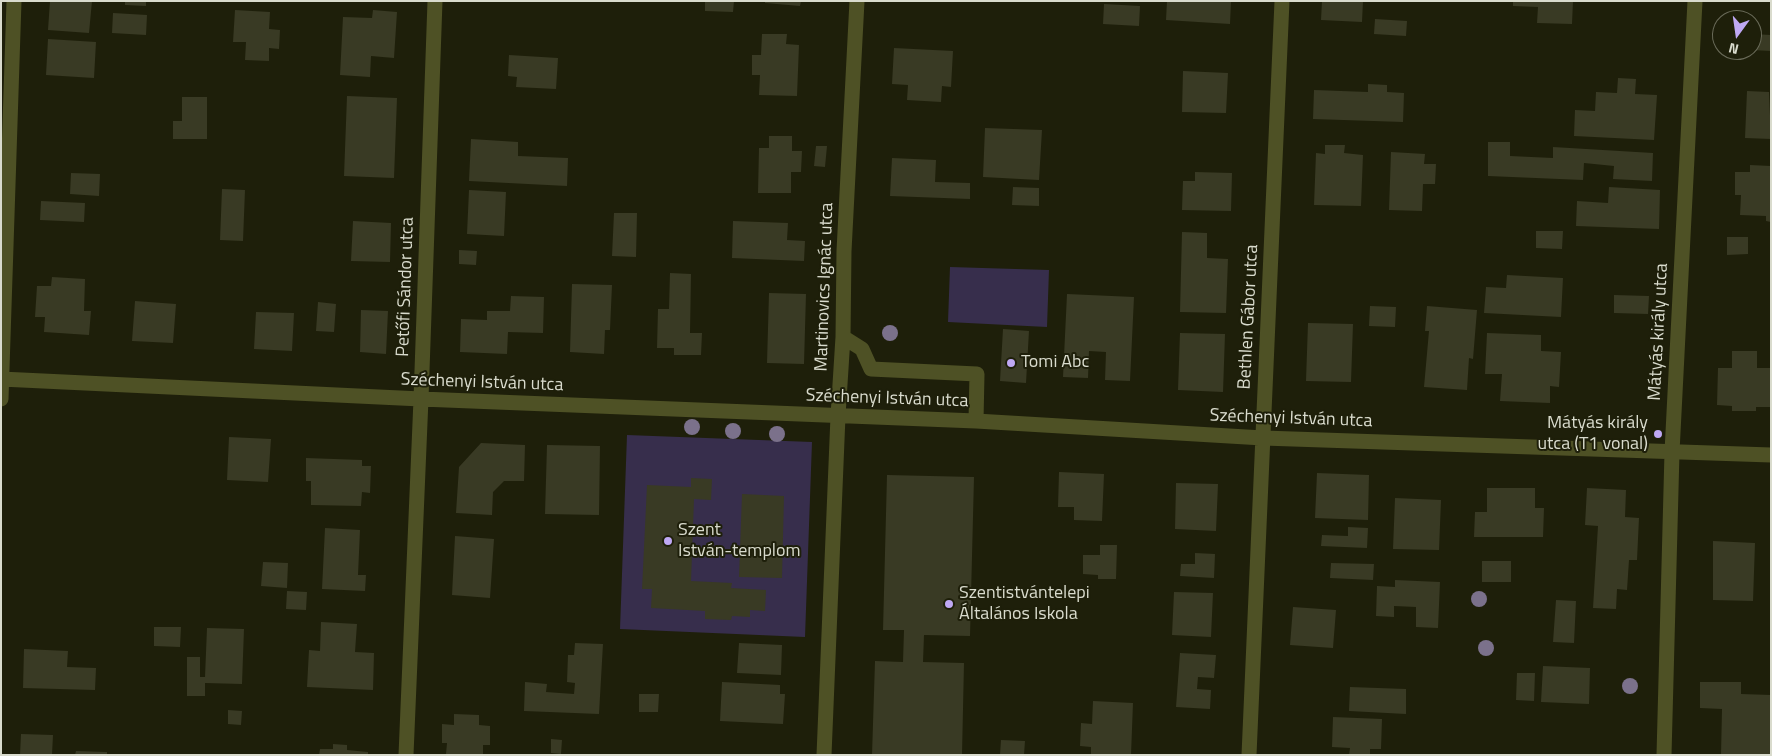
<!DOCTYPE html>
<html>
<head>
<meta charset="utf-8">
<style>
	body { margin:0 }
	#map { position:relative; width:1772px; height:756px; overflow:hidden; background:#1e1f0a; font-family:"Titillium Web",sans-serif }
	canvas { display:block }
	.frame { position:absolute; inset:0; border:2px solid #d9dbcd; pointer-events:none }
	.north { position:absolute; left:1712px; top:10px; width:50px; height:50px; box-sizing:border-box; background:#1e1f0a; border:1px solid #696a58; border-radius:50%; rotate:194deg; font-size:14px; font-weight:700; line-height:20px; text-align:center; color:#d9dbcd }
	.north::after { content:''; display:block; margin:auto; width:18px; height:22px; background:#bfa8f4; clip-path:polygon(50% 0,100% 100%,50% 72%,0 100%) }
</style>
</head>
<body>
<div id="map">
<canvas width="1772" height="756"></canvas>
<div class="frame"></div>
<div class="north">N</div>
</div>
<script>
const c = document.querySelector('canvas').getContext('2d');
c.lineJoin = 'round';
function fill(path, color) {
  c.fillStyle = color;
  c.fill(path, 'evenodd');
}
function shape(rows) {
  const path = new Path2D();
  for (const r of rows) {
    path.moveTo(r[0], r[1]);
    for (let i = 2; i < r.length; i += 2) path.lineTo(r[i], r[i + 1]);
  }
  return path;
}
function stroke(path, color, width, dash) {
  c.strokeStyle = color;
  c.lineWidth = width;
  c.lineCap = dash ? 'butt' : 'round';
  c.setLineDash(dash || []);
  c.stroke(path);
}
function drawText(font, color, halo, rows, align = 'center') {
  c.font = font + ' "Titillium Web",sans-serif';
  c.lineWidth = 4;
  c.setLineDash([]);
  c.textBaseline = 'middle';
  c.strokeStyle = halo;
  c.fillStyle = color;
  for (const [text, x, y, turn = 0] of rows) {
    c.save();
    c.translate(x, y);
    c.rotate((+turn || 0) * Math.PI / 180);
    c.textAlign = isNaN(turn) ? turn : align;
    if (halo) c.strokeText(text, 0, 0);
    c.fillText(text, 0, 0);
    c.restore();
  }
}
const green = shape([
	[950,267,1049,270,1047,327,948,322],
	[627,435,812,442,805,637,620,629]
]);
const building = shape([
	[50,1,92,1,89,33,48,30],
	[125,1,146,1,146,6,125,5],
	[705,1,734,1,733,12,705,11],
	[765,1,801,1,800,6,765,3],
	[1167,1,1231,1,1230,24,1166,20],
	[1322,1,1363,1,1362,22,1321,20],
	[1513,1,1573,1,1572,24,1537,23,1538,7,1513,6],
	[1104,4,1140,6,1139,26,1103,24],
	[235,10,270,12,269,29,280,30,279,49,269,48,269,61,245,60,246,42,233,42],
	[373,10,397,12,394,58,371,56,370,77,340,75,343,17,372,18],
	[113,13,147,15,146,35,112,33],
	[1375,19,1407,21,1406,36,1374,34],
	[762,34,787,34,786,44,799,45,797,96,759,95,760,75,752,75,752,55,761,55],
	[1753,34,1771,35,1771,51,1752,50],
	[48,39,96,42,94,78,46,75],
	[894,48,953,51,951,87,942,86,941,102,907,100,908,85,892,84],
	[509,55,558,58,556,89,516,87,517,77,508,76],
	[1183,71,1228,73,1226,113,1182,112],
	[1618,78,1636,79,1635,94,1657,95,1654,140,1574,136,1575,110,1595,111,1596,92,1617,93],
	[1368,84,1387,85,1387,92,1404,93,1403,122,1313,119,1314,90,1368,92],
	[1747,91,1769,92,1771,139,1745,138],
	[347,96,397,98,394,178,344,176],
	[182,97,207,97,207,139,173,139,173,121,182,121],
	[985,128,1042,130,1039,180,983,177],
	[769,136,792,136,792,151,802,151,801,172,791,172,791,193,758,193,759,148,769,148],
	[471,139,518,142,518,156,568,158,567,186,469,181],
	[1488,142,1510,142,1510,156,1553,158,1553,147,1653,153,1652,181,1613,179,1614,166,1584,163,1583,180,1488,176],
	[1325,145,1345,145,1344,153,1363,155,1361,206,1314,205,1316,153,1325,154],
	[816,146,827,146,825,167,814,166],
	[1391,152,1425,154,1424,164,1436,164,1435,184,1423,184,1422,211,1389,210],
	[892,158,936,160,935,182,970,183,970,199,890,196],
	[1750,165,1771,166,1771,222,1766,221,1766,216,1740,215,1741,195,1735,195,1735,172,1750,172],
	[1195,172,1232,173,1231,211,1182,210,1183,181,1195,181],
	[71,173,100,174,99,196,70,194],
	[1013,187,1039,188,1039,206,1012,205],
	[1609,187,1660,190,1659,229,1576,226,1577,201,1608,203],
	[222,189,245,190,243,241,220,240],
	[469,190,506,192,504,236,467,234],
	[41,201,85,203,84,222,40,220],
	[614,213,637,213,636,257,612,256],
	[353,221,391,223,390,262,351,261],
	[733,221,788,223,787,240,805,241,804,261,732,258],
	[1536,231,1563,231,1562,249,1536,248],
	[1182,232,1207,233,1207,258,1228,259,1226,313,1180,312],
	[1727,237,1748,237,1748,254,1727,255],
	[459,250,477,251,476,265,459,264],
	[670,273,691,274,690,333,702,333,701,355,674,355,674,348,657,348,658,309,669,309],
	[1507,275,1563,278,1561,317,1484,313,1486,287,1506,288],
	[52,277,85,279,84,311,91,311,89,335,44,332,45,317,35,317,37,286,51,286],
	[572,284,612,285,610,330,605,330,604,354,570,352],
	[769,293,806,294,804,364,767,363],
	[1067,294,1134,297,1130,381,1105,380,1106,352,1089,351,1088,378,1063,377],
	[1614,295,1649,296,1648,314,1614,313],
	[511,296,544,297,543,333,508,332,507,354,460,352,461,319,487,320,487,311,510,311],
	[135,301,176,304,173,343,132,341],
	[318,302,336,304,334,332,316,331],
	[1370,306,1396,307,1395,327,1369,326],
	[1427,306,1477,310,1473,359,1469,358,1467,390,1424,387,1429,331,1425,331],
	[361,310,388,311,386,354,360,352],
	[256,312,294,313,292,351,254,349],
	[1308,323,1353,324,1351,382,1306,381],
	[1003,329,1029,331,1026,383,1000,381],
	[1180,333,1225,334,1223,392,1178,390],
	[1487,333,1541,335,1541,351,1561,352,1559,387,1550,386,1550,403,1500,401,1502,374,1485,374],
	[1732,351,1757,351,1757,368,1771,368,1771,407,1756,407,1756,411,1732,411,1732,406,1717,405,1718,368,1732,368],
	[229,437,271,439,268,482,227,480],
	[481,443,525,445,524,481,504,481,493,492,492,515,456,513,459,467],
	[547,445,600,446,599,515,545,514],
	[306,458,362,460,362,466,371,466,370,493,362,492,361,506,311,505,311,481,306,481],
	[1059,472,1104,474,1102,521,1074,520,1074,507,1058,507],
	[1317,473,1369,475,1368,520,1315,518],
	[887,475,974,477,970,636,924,635,923,662,964,663,962,755,872,755,875,661,903,662,904,630,883,630],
	[691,478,712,479,711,500,694,499,691,581,732,583,731,588,766,590,765,611,750,610,750,617,732,616,731,620,705,619,705,611,651,608,652,589,642,589,647,485,691,487],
	[1176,483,1218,484,1216,531,1175,529],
	[1487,488,1535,488,1535,508,1544,508,1543,537,1474,537,1475,512,1487,512],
	[1587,488,1626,490,1625,517,1639,518,1637,560,1629,560,1627,590,1617,589,1616,609,1593,608,1598,526,1585,525],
	[742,494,784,496,782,578,739,577],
	[1395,498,1441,500,1439,550,1393,549],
	[1348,527,1368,528,1367,548,1321,546,1322,535,1348,536],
	[325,528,360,530,358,575,366,575,365,591,322,589],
	[455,536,494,539,490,598,452,595],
	[1713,541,1755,543,1753,601,1713,600],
	[1100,545,1117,545,1116,579,1098,579,1098,575,1083,574,1083,555,1100,555],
	[1195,553,1215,554,1214,578,1180,576,1181,564,1195,564],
	[1482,561,1511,561,1511,582,1482,582],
	[263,562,288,563,287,588,261,586],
	[1331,563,1374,564,1373,580,1330,578],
	[1395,580,1440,582,1438,628,1416,627,1416,607,1394,606,1394,617,1376,616,1377,586,1395,587],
	[287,591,307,592,306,610,286,609],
	[1174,592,1213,593,1211,637,1172,635],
	[1556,600,1576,601,1574,643,1553,642],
	[1293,607,1336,610,1333,648,1290,645],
	[321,622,357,624,355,652,374,653,373,690,307,687,309,650,320,651],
	[154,627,181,627,180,647,154,646],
	[207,628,244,629,242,684,205,683,205,696,187,696,187,657,200,657,200,677,205,677],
	[575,643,603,644,599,714,524,711,525,682,547,684,546,692,574,694,575,683,567,682,568,655,574,655],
	[739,643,782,645,781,675,737,673],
	[24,649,68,651,67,667,96,668,95,690,23,688],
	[1180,653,1216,655,1214,678,1198,677,1197,689,1211,690,1210,709,1176,707],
	[1543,666,1590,668,1589,704,1541,702],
	[1517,673,1535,673,1534,701,1516,700],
	[722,682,780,685,780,694,785,694,783,724,720,721],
	[1700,682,1741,682,1741,694,1771,695,1770,755,1721,755,1722,709,1700,708],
	[1350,687,1406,689,1406,714,1349,711],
	[639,694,659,694,658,712,639,712],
	[1093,701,1133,703,1131,755,1091,755,1091,747,1080,746,1081,723,1092,724],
	[228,710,242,711,241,725,228,724],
	[454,714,479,715,479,725,490,726,490,745,483,745,483,755,446,754,447,743,442,743,442,724,454,725],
	[1333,717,1382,719,1381,749,1370,749,1370,755,1349,755,1350,748,1332,747],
	[21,734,53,735,52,755,20,755],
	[551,739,562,740,561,754,551,753],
	[1001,740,1025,741,1024,755,1000,755],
	[333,744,347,745,347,750,368,752,368,755,319,755,320,749,333,749],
	[76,751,107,752,107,755,75,755]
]);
const minor = shape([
	[843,337,862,349,871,369,977,374,976,421],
	[1,379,421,399,976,421,1263,438,1771,455],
	[1,399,14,1],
	[406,755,421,399,435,1],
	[824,755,838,416,843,337,844,251,857,1],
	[1249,755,1282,1],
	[1664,755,1672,452,1695,1]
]);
const trees = [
	[890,333],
	[692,427],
	[733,431],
	[777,434],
	[1479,599],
	[1486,648],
	[1630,686]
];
const markers = [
	[1011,363,5,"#bfa8f4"],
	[1658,434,5,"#bfa8f4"],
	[668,541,5,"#bfa8f4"],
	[949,604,5,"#bfa8f4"]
];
const streetNames = [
	["Petőfi Sándor utca",406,287,-88],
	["Martinovics Ignác utca",825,287,-88],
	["Bethlen Gábor utca",1249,317,-87],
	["Mátyás király utca",1659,332,-87],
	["Széchenyi István utca",482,383,2],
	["Széchenyi István utca",887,399,2],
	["Széchenyi István utca",1291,419,2]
];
const poiNames = [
	["Tomi Abc",1021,363],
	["Mátyás király",1648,424,"right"],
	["utca (T1 vonal)",1648,445,"right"],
	["Szent",678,531],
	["István-templom",678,552],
	["Szentistvántelepi",959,594],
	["Általános Iskola",959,615]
];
fill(green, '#372e4c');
fill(building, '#393a24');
stroke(minor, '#4e5125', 15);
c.fillStyle = '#7b718b';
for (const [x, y] of trees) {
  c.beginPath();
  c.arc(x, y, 8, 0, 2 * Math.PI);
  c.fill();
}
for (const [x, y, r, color] of markers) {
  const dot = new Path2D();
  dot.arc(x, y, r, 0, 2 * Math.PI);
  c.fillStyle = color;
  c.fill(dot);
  stroke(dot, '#1e1f0a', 2);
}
drawText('18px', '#d9dbcd', '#1e1f0a', streetNames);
drawText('18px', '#d9dbcd', '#1e1f0a', poiNames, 'left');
</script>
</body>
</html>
